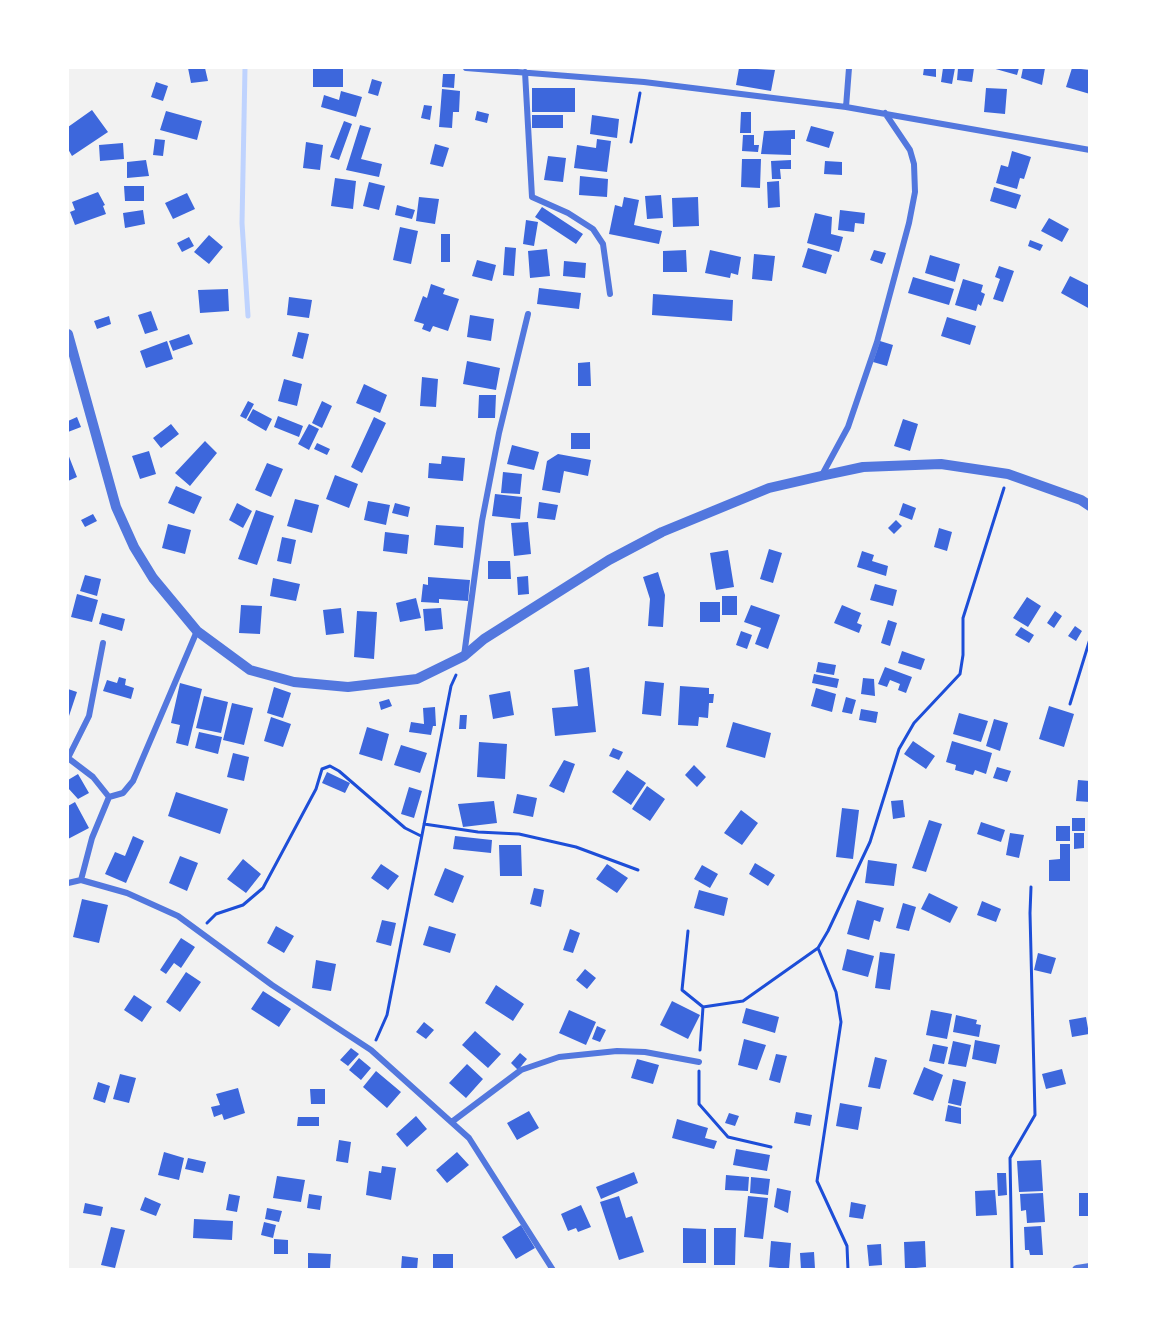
<!DOCTYPE html>
<html>
<head>
<meta charset="utf-8">
<style>
	body { margin:0 }
	#map { position:relative; width:1157px; height:1337px; overflow:hidden; background:#f2f2f2; font-family:"Roboto Condensed",sans-serif }
	canvas { display:block }
	.frame { position:absolute; inset:0; border:69px solid #fff; pointer-events:none }
</style>
</head>
<body>
<div id="map">
<canvas width="1157" height="1337"></canvas>
<div class="frame"></div>
</div>
<script>
const c = document.querySelector('canvas').getContext('2d');
c.lineJoin = 'round';
function shape(rows) {
  const path = new Path2D();
  for (const r of rows) {
    path.moveTo(r[0], r[1]);
    for (let i = 2; i < r.length; i += 2) path.lineTo(r[i], r[i + 1]);
  }
  return path;
}
function stroke(path, color, width, dash) {
  c.strokeStyle = color;
  c.lineWidth = width;
  c.lineCap = dash ? 'butt' : 'round';
  c.setLineDash(dash || []);
  c.stroke(path);
}
function fill(path, color) {
  c.fillStyle = color;
  c.fill(path, 'evenodd');
}
const stream = shape([
	[245,68,242,223,248,316]
]);
const building = shape([
	[188,68,205,68,208,81,191,83],
	[313,68,343,68,343,87,313,87],
	[739,68,775,70,771,91,736,85],
	[924,68,936,68,936,77,923,75],
	[943,68,955,68,952,84,941,82],
	[958,68,974,68,972,82,957,80],
	[992,68,1019,68,1017,75],
	[1023,68,1045,68,1042,85,1021,78],
	[1072,68,1090,70,1090,94,1066,87],
	[443,74,455,74,454,88,442,87],
	[372,79,382,82,378,96,368,93],
	[156,82,168,86,163,101,151,97],
	[532,88,575,88,575,112,532,112],
	[986,88,1007,89,1005,114,984,112],
	[442,89,460,91,459,112,453,112,452,128,439,127],
	[341,91,362,97,356,117,321,107,324,95,339,100],
	[424,105,432,106,430,120,421,118],
	[92,110,108,132,72,156,68,149,68,127],
	[166,111,202,121,197,140,160,130],
	[477,111,489,114,487,123,475,120],
	[741,112,751,112,751,133,740,133],
	[532,115,563,115,563,128,532,128],
	[592,115,619,119,617,138,590,134],
	[344,121,352,124,339,160,330,157],
	[360,125,371,128,361,159,382,164,379,177,346,170],
	[811,126,834,132,829,148,806,141],
	[795,130,795,139,791,139,791,155,761,154,764,131],
	[743,135,754,135,754,145,759,145,758,152,742,151],
	[155,139,165,140,163,156,153,155],
	[597,139,611,141,607,172,574,168,577,145,596,148],
	[306,142,323,145,320,170,303,168],
	[123,143,124,159,100,161,99,145],
	[435,144,449,148,443,167,430,164],
	[1012,151,1031,157,1024,179,1020,178,1017,189,996,183,1001,165,1008,167],
	[548,156,566,158,563,182,544,180],
	[742,159,761,159,760,188,741,187],
	[146,160,149,176,127,178,127,162],
	[791,160,791,169,780,169,781,179,772,179,771,161],
	[825,161,842,162,842,175,824,174],
	[580,176,608,179,607,197,579,195],
	[335,178,356,181,353,209,331,206],
	[779,181,780,207,768,208,767,182],
	[369,182,385,186,379,210,363,206],
	[124,186,144,186,144,201,125,201],
	[994,187,1021,195,1016,209,990,201],
	[98,192,105,205,103,206,106,214,75,225,70,212,75,210,72,202],
	[187,193,195,209,173,219,165,203],
	[661,195,663,218,647,219,645,196],
	[419,197,439,199,435,224,416,221],
	[624,197,639,200,634,225,662,231,659,244,609,234,615,205,622,207],
	[698,197,699,226,673,227,672,198],
	[397,205,415,210,412,219,395,215],
	[542,207,583,234,576,244,535,217],
	[143,210,145,224,125,228,123,213],
	[840,210,865,213,864,224,855,223,854,232,838,230],
	[815,213,832,217,831,234,843,237,839,252,807,243],
	[1049,218,1069,229,1062,242,1041,231],
	[526,220,538,222,534,246,523,244],
	[400,227,418,231,411,264,393,260],
	[441,234,450,234,450,262,441,262],
	[209,235,223,247,209,264,194,252],
	[189,237,194,246,182,252,177,243],
	[1030,240,1043,245,1040,251,1028,246],
	[505,247,516,248,514,276,503,275],
	[808,248,832,255,826,274,802,267],
	[547,249,550,276,530,278,528,251],
	[686,250,687,272,663,272,663,251],
	[710,250,741,257,738,275,731,273,730,278,705,273],
	[874,250,886,253,882,264,870,260],
	[754,254,775,256,772,281,752,279],
	[930,255,960,264,955,282,925,273],
	[477,260,496,265,492,281,472,276],
	[564,261,586,263,585,278,563,276],
	[999,266,1014,271,1003,302,993,299,1000,279,995,277],
	[1070,276,1090,286,1090,309,1061,293],
	[913,277,954,289,949,305,908,293],
	[963,279,983,285,981,292,985,294,981,306,978,304,976,311,955,305],
	[431,284,445,289,443,294,459,299,448,331,433,326,430,332,422,329,424,324,414,321,423,296,427,298],
	[539,288,581,293,579,309,537,304],
	[228,289,229,311,200,313,198,290],
	[653,294,733,300,732,321,652,315],
	[289,297,312,300,309,318,287,315],
	[151,311,158,330,145,334,138,315],
	[470,315,494,319,491,341,467,337],
	[109,316,111,324,97,329,94,321],
	[947,317,976,326,970,345,941,336],
	[298,332,309,334,303,359,292,356],
	[189,334,193,344,173,351,169,341],
	[167,341,173,359,146,368,140,351],
	[880,341,893,345,887,366,873,362],
	[467,361,500,368,496,390,463,384],
	[590,362,591,386,578,386,578,363],
	[422,377,438,379,436,407,420,406],
	[284,379,302,384,297,406,278,401],
	[364,384,387,395,380,413,356,403],
	[479,395,496,395,495,418,478,418],
	[248,401,254,404,246,419,240,416],
	[322,401,332,406,322,428,312,423],
	[253,409,272,419,266,431,247,420],
	[278,416,303,426,299,437,274,427],
	[77,417,81,427,68,432,68,421],
	[374,417,386,423,362,473,351,467],
	[903,419,918,424,910,451,894,446],
	[171,424,179,434,161,448,153,438],
	[309,424,319,429,309,450,298,444],
	[571,433,590,433,590,449,571,449],
	[205,441,217,453,190,486,175,473],
	[317,443,330,449,327,455,314,449],
	[512,445,539,452,534,470,507,464],
	[149,451,156,474,140,479,132,456],
	[68,454,77,477,68,481],
	[558,454,591,460,588,476,564,471,560,493,542,490,547,461],
	[442,456,465,458,463,481,428,478,429,463,441,464],
	[267,463,283,469,271,497,255,490],
	[503,472,522,474,520,494,501,493],
	[335,475,358,484,349,508,326,499],
	[176,486,202,497,194,514,168,503],
	[495,494,522,497,520,519,492,516],
	[295,499,319,505,312,533,287,526],
	[368,501,390,505,386,525,364,520],
	[539,502,558,505,555,520,537,518],
	[237,503,252,511,243,528,229,520],
	[395,503,410,507,408,517,392,513],
	[903,503,916,508,912,520,899,515],
	[256,510,274,516,257,565,238,559],
	[93,514,97,521,85,527,81,520],
	[896,520,902,526,894,534,888,528],
	[528,522,531,554,514,556,511,523],
	[168,524,191,530,185,554,162,548],
	[436,525,464,527,463,548,434,545],
	[939,528,952,532,947,551,934,547],
	[385,532,409,535,407,554,383,551],
	[282,537,296,540,291,564,277,561],
	[769,549,782,553,773,583,760,579],
	[728,550,734,587,716,590,710,553],
	[862,551,874,555,872,561,888,566,886,576,857,567],
	[488,561,510,561,511,579,488,579],
	[658,572,665,595,663,627,648,626,650,599,643,577],
	[85,575,101,579,97,596,80,591],
	[528,576,529,594,518,595,517,577],
	[428,577,470,580,468,601,439,599,439,603,421,602,423,584,428,585],
	[273,578,300,584,296,601,270,596],
	[875,584,897,590,893,606,870,600],
	[77,594,98,600,92,622,71,617],
	[722,596,737,596,737,615,722,615],
	[1027,597,1041,606,1028,627,1013,618],
	[416,598,421,618,400,622,396,603],
	[700,602,720,602,720,622,700,622],
	[241,605,262,606,260,634,239,633],
	[751,605,780,615,768,649,755,644,761,628,744,622],
	[842,605,861,613,857,623,862,625,859,633,834,623],
	[341,608,344,633,326,635,323,610],
	[441,608,443,629,425,631,423,609],
	[357,611,377,612,374,659,354,657],
	[1055,611,1062,616,1054,628,1047,623],
	[102,613,125,619,122,631,99,624],
	[888,620,897,623,890,646,881,643],
	[1075,626,1082,631,1076,641,1068,636],
	[1021,627,1034,635,1029,643,1015,635],
	[741,631,752,635,747,649,736,645],
	[902,651,925,659,921,670,898,663],
	[818,662,836,665,834,675,816,672],
	[589,667,596,732,555,736,552,708,578,706,574,670],
	[885,667,912,677,906,693,898,690,900,684,890,680,887,687,878,684],
	[814,674,839,679,837,688,812,683],
	[119,677,126,679,125,685,134,688,131,699,103,691,107,680,117,683],
	[863,678,874,679,875,696,861,694],
	[645,681,664,683,661,716,642,714],
	[180,683,202,689,188,746,176,743,180,725,171,723],
	[680,686,709,688,709,694,714,694,713,703,709,703,708,718,699,717,698,726,678,725],
	[274,687,291,693,283,718,267,713],
	[816,688,836,694,832,712,811,706],
	[68,689,77,692,68,719],
	[510,691,514,715,493,719,489,695],
	[204,696,228,702,221,733,196,728],
	[846,697,856,700,852,714,842,712],
	[389,699,392,706,381,710,379,702],
	[232,703,253,708,244,745,223,740],
	[1049,706,1074,714,1064,747,1039,739],
	[435,707,436,726,433,726,431,735,409,732,411,722,424,724,423,708],
	[861,709,878,712,876,723,859,720],
	[959,713,988,721,981,742,953,734],
	[460,715,467,715,466,729,459,729],
	[271,717,291,724,283,747,264,741],
	[994,719,1008,723,1000,751,986,746],
	[733,722,771,733,765,758,726,747],
	[367,727,389,734,382,761,359,754],
	[199,732,222,737,218,754,195,748],
	[913,741,935,756,926,769,904,754],
	[952,741,992,753,986,774,975,770,973,775,955,770,956,765,946,762],
	[479,742,507,744,505,779,477,777],
	[401,745,427,753,420,773,394,765],
	[613,748,623,752,619,760,609,756],
	[233,753,249,757,244,781,227,777],
	[564,760,575,764,564,793,549,786],
	[694,765,706,777,697,787,685,775],
	[997,767,1011,771,1007,782,993,778],
	[627,770,646,783,631,805,612,792],
	[327,772,350,783,345,793,322,783],
	[78,774,89,793,78,799,68,788,68,780],
	[1078,780,1090,781,1090,802,1076,801],
	[647,786,665,799,650,821,632,809],
	[409,787,422,791,414,818,401,814],
	[176,792,228,809,220,834,168,816],
	[517,794,537,798,533,817,513,813],
	[903,800,905,817,893,819,891,801],
	[494,801,497,823,463,827,458,804],
	[75,802,89,828,68,839,68,806],
	[842,808,859,810,853,859,836,857],
	[741,810,758,823,742,845,724,833],
	[1072,818,1085,818,1085,831,1072,831],
	[929,820,942,824,926,872,912,868],
	[981,822,1005,830,1001,842,977,834],
	[1056,826,1070,826,1070,841,1056,841],
	[1010,833,1024,835,1019,858,1006,855],
	[1074,833,1084,833,1084,848,1074,849],
	[133,836,144,841,126,883,105,874,115,852,125,856],
	[455,836,492,840,491,853,453,849],
	[1060,844,1070,844,1070,881,1049,881,1049,860,1060,859],
	[499,845,521,845,522,876,500,876],
	[180,856,198,863,187,891,169,883],
	[243,859,261,874,246,893,227,879],
	[868,860,897,864,894,886,865,883],
	[755,863,775,875,768,886,749,874],
	[381,864,399,876,388,890,371,878],
	[607,864,628,878,617,893,596,879],
	[702,865,718,874,710,888,694,879],
	[445,868,464,876,453,903,434,895],
	[534,888,544,890,541,907,530,904],
	[699,890,728,898,724,916,694,908],
	[929,893,958,907,950,923,921,909],
	[82,899,108,905,99,943,73,937],
	[857,900,884,908,880,922,874,920,869,940,847,934],
	[982,901,1001,909,996,922,977,915],
	[903,903,916,907,909,931,896,928],
	[382,920,396,923,391,946,376,942],
	[276,926,294,936,284,953,267,943],
	[429,926,456,934,450,953,423,945],
	[570,929,580,933,573,953,563,950],
	[181,938,195,947,181,968,174,963,166,974,160,970],
	[847,949,874,956,868,977,842,970],
	[880,952,895,954,890,990,875,988],
	[1038,953,1056,958,1051,974,1034,970],
	[316,960,336,964,331,991,312,988],
	[585,969,596,978,587,989,576,980],
	[186,972,201,982,180,1012,166,1002],
	[496,985,524,1004,513,1021,485,1003],
	[263,991,291,1009,279,1027,251,1009],
	[134,995,152,1007,142,1022,124,1010],
	[672,1001,700,1015,688,1039,660,1025],
	[746,1008,779,1017,775,1033,742,1023],
	[569,1010,596,1022,586,1045,559,1033],
	[931,1010,952,1014,947,1039,926,1035],
	[956,1015,977,1020,976,1024,981,1025,979,1037,953,1032],
	[1086,1017,1089,1034,1072,1037,1069,1020],
	[424,1022,434,1030,426,1039,416,1032],
	[597,1026,606,1030,600,1042,592,1039],
	[475,1031,501,1054,488,1068,462,1045],
	[744,1039,766,1045,757,1070,738,1065],
	[975,1040,1000,1045,996,1064,972,1059],
	[953,1041,971,1045,966,1067,948,1064],
	[933,1044,948,1047,944,1064,929,1061],
	[351,1048,359,1054,348,1066,340,1060],
	[520,1053,527,1059,518,1070,511,1063],
	[776,1054,787,1056,780,1083,769,1080],
	[875,1057,887,1060,880,1089,868,1087],
	[359,1058,371,1068,361,1080,349,1070],
	[637,1059,659,1065,653,1084,631,1078],
	[467,1064,483,1079,466,1098,449,1083],
	[924,1067,943,1075,933,1101,913,1094],
	[1062,1069,1066,1084,1046,1089,1042,1074],
	[376,1071,401,1092,387,1108,363,1087],
	[120,1074,136,1078,129,1103,113,1099],
	[953,1079,966,1082,961,1106,948,1103],
	[98,1082,110,1086,105,1103,93,1099],
	[238,1088,245,1113,224,1120,222,1114,214,1117,211,1107,220,1105,216,1094],
	[310,1089,325,1089,325,1104,311,1104],
	[840,1103,862,1107,858,1130,836,1126],
	[948,1105,961,1108,961,1124,945,1121],
	[529,1111,539,1128,517,1140,507,1123],
	[796,1112,812,1115,810,1126,794,1123],
	[729,1113,739,1116,735,1126,725,1123],
	[416,1116,427,1129,407,1147,396,1134],
	[298,1117,319,1117,319,1126,297,1126],
	[677,1119,708,1128,705,1138,717,1141,714,1149,672,1138],
	[339,1140,351,1142,348,1163,336,1161],
	[736,1149,770,1155,767,1171,733,1165],
	[164,1152,184,1158,179,1180,158,1175],
	[457,1152,469,1165,447,1183,436,1170],
	[188,1158,206,1162,203,1173,185,1169],
	[1041,1160,1043,1191,1019,1192,1017,1161],
	[382,1166,396,1168,391,1200,366,1195,369,1171,381,1173],
	[634,1172,638,1183,601,1199,596,1187],
	[997,1173,1006,1173,1007,1195,998,1196],
	[726,1175,749,1177,748,1191,725,1190],
	[277,1176,305,1180,301,1202,273,1198],
	[751,1177,770,1179,768,1195,750,1193],
	[777,1188,791,1191,788,1213,774,1207],
	[995,1190,997,1215,976,1216,975,1191],
	[1043,1193,1045,1222,1027,1223,1026,1210,1021,1211,1020,1194],
	[1079,1193,1090,1193,1090,1216,1079,1216],
	[229,1194,240,1196,237,1212,226,1210],
	[309,1194,322,1196,320,1210,307,1208],
	[619,1196,626,1218,632,1216,644,1252,619,1260,600,1202],
	[748,1196,768,1198,763,1239,744,1237],
	[145,1197,161,1204,156,1216,140,1210],
	[851,1202,866,1205,863,1219,849,1217],
	[85,1203,103,1207,101,1216,83,1213],
	[581,1205,591,1227,578,1232,576,1228,568,1231,561,1214],
	[267,1208,282,1211,279,1222,265,1219],
	[194,1219,233,1221,232,1240,193,1238],
	[264,1222,276,1225,273,1238,261,1235],
	[521,1225,535,1248,516,1259,502,1237],
	[1041,1226,1043,1255,1030,1255,1029,1250,1025,1250,1024,1227],
	[111,1227,125,1230,115,1268,101,1265],
	[683,1228,706,1229,706,1263,683,1263],
	[714,1228,736,1228,735,1265,714,1265],
	[274,1239,288,1240,288,1254,274,1254],
	[771,1241,791,1243,789,1269,769,1267],
	[925,1241,926,1267,905,1269,904,1242],
	[881,1244,882,1265,869,1266,867,1245],
	[814,1252,815,1269,801,1270,800,1253],
	[308,1253,331,1254,330,1269,308,1270],
	[433,1254,453,1254,453,1270,433,1270],
	[402,1256,418,1258,417,1270,401,1270]
]);
const path = shape([
	[631,142,640,93],
	[1070,704,1090,639],
	[424,824,478,832,519,834,576,847,638,870],
	[207,923,216,914,243,905,263,888,316,789,322,769,330,766,339,771,405,828,421,836],
	[688,931,682,990,703,1007,700,1050],
	[818,948,836,992,841,1022,817,1181,847,1246,848,1270],
	[703,1007,743,1001,818,948,828,931,870,842,899,749,914,723,960,674,963,655,963,618,1004,488],
	[376,1040,387,1015,451,686,456,675],
	[699,1071,699,1104,728,1137,771,1147],
	[1012,1270,1010,1158,1035,1115,1030,913,1031,887]
]);
const minor = shape([
	[466,68,644,82,846,107,1090,150],
	[525,72,532,197,568,213,593,229,603,244,610,294],
	[846,107,849,68],
	[822,475,848,427,877,342,909,223,915,192,914,164,910,150,885,113],
	[464,656,482,521,499,433,528,314],
	[68,758,93,777,109,797,92,838,81,880],
	[68,758,89,716,103,643],
	[109,797,123,793,133,781,197,631],
	[68,883,81,880,127,893,178,916,272,985,371,1050,469,1138,553,1270],
	[453,1121,521,1070,559,1057,617,1051,645,1052,699,1062]
]);
const tertiary = shape([
	[68,334,116,507,134,547,153,578,197,631,250,670,294,682,348,687,417,679,464,656,484,639,609,560,662,532,769,488,821,476,863,467,941,464,1008,474,1081,500,1090,506],
	[1077,1270,1090,1268]
]);
stroke(stream, '#bfd3fe', 5);
fill(building, '#3d67dc');
stroke(path, '#1d4ed8', 3);
stroke(minor, '#5277de', 6);
stroke(tertiary, '#5277de', 10);
</script>
</body>
</html>
